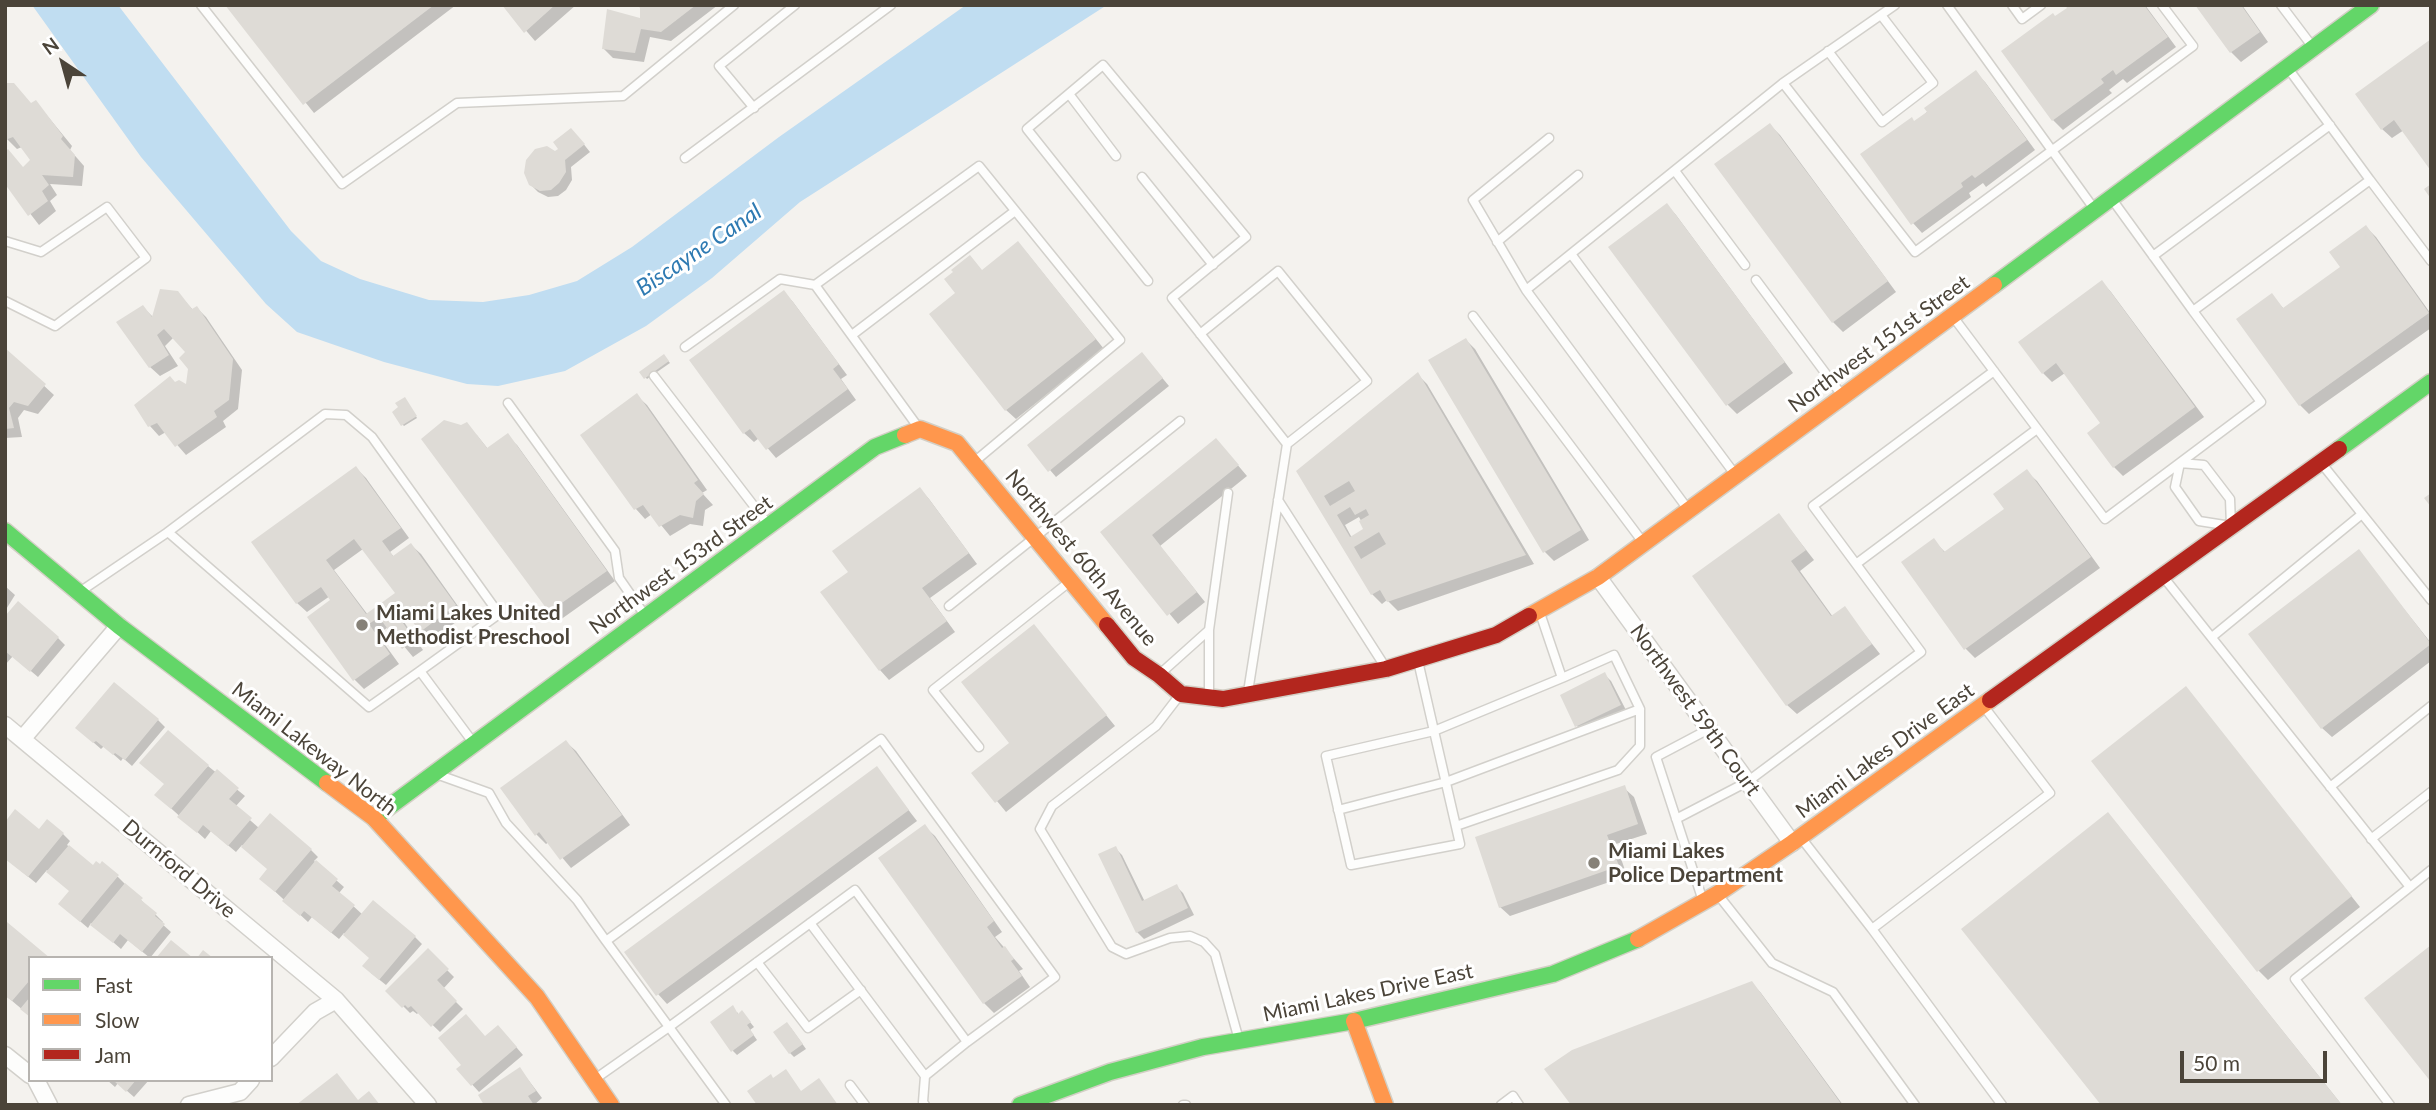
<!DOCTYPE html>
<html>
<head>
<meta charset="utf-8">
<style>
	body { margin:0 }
	#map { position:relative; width:2436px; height:1110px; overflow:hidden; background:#f4f2ee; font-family:Lato,sans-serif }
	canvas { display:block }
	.frame { position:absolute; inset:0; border:7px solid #4b4439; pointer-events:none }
	.legend { position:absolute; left:28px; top:956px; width:245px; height:126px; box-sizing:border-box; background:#fff; border:2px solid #b7b4b0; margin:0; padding:9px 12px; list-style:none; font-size:21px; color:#4b4439 }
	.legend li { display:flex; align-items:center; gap:14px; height:35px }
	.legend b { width:35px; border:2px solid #b7b4b0 }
	.north { position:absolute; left:28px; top:28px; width:70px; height:70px; -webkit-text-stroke:5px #fff; paint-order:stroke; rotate:324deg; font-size:19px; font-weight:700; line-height:28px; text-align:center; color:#4b4439 }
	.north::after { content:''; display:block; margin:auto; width:24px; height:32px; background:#4b4439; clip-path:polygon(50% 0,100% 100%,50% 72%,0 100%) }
	.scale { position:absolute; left:2180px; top:1051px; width:147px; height:32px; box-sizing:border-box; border:4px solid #4b4439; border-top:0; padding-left:9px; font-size:21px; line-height:24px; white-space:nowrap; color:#4b4439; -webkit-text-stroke:5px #fff; paint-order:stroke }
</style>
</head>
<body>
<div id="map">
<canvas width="2436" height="1110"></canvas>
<div class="frame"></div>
<ul class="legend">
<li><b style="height:9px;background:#63d668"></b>Fast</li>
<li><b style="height:9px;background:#ff974d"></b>Slow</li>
<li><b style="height:9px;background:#b3261e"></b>Jam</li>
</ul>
<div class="north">N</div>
<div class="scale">50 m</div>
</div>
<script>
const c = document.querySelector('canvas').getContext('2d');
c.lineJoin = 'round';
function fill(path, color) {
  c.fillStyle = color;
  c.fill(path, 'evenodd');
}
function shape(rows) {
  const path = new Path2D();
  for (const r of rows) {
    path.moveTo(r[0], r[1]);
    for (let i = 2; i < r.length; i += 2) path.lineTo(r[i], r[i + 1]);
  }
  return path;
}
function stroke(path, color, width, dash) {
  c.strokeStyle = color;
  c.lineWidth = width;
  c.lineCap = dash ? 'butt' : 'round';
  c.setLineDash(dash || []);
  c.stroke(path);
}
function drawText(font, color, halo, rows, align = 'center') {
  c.font = font + ' Lato,sans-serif';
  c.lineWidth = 6;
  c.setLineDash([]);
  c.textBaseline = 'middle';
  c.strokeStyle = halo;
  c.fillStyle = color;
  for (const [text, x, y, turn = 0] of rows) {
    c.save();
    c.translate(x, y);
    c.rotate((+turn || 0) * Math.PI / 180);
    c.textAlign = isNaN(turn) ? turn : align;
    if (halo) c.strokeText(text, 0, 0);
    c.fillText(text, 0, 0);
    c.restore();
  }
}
const water = shape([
	[32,5,118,5,291,231,321,261,360,279,429,300,483,302,529,295,577,281,632,247,779,137,966,5,1107,5,800,202,712,278,646,326,565,371,498,386,467,384,384,362,297,332,266,304,141,157]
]);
const shadow = shape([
	[227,5,456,5,314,113],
	[504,5,576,5,535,41],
	[640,5,718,5,671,41,650,37,644,62,613,58,603,48,641,20],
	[2067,5,2145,5,2176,47,2127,83,2123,79,2109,90,2112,93,2063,130,2053,120,2056,18,2069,8],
	[2197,5,2242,5,2268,42,2241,62,2231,52],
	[2431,41,2404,130,2392,138,2382,129],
	[1975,72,1985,82,2035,150,1986,187,1983,183,1969,193,1971,197,1922,233,1913,223,1915,122],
	[36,102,72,146,70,150,84,166,82,186,50,184,57,195,50,201,56,211,39,225,5,181,33,161,22,147,17,149,6,138,32,105],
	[1770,125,1780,135,1896,292,1843,332,1833,322,1716,165],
	[578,137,590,152,571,167,572,180,566,190,558,196,548,197,538,192,530,184,556,154],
	[1667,205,1676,215,1793,373,1737,414,1727,404],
	[2366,227,2376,237,2431,314,2431,328,2309,414,2300,405,2272,296,2284,309,2343,267],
	[1027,253,1104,349,1016,419,1006,410,983,271],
	[2102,282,2111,292,2204,417,2123,476,2114,467,2102,423,2065,373,2052,382,2043,373],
	[784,292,793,302,847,375,841,379,856,400,776,458,759,438,754,442,744,433],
	[178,293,193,310,197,308,206,317,242,370,238,409,223,421,226,427,186,455,166,432,159,436,150,426,137,406,175,384,187,387,190,368,187,352,174,337,165,346,178,366,160,376,150,367,143,307,154,318],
	[1466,340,1475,349,1589,540,1554,561,1545,552],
	[5,350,54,395,38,414,24,410,18,418,22,437,5,438],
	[664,356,670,363,647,379,642,373],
	[1149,362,1169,386,1056,477,1050,470],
	[1418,375,1427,384,1534,564,1398,611,1387,600,1382,604,1372,594,1299,471],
	[1359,517,1366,530,1352,538,1345,525],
	[637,396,647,405,707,490,702,493,713,505,705,510,703,526,690,524,670,536,652,514,645,519,636,509,583,435],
	[406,401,417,418,404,426,403,425],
	[476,434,488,449,507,436,517,445,615,581,560,620,550,611],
	[1225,450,1247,476,1160,546,1205,602,1178,624,1102,532],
	[356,468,366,478,409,538,390,552,394,557,411,545,421,554,465,616,430,640,409,614,402,619,423,650,413,657,388,627,378,635,399,664,364,689,354,679,330,596,307,612,297,603],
	[363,549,397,594,368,615,334,570],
	[2027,472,2037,481,2100,568,1975,658,1966,649,1934,541,1946,553,2006,509],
	[920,489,929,499,977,564,930,598,955,632,889,680,880,670,850,573],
	[1779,515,1814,560,1800,571,1833,617,1844,608,1880,654,1797,714,1787,705],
	[2358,551,2431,643,2431,661,2332,737,2322,728],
	[5,586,15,595,5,611],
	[5,619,58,638,65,645,38,677,13,656,5,665],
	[1034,627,1115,726,1006,812,974,773,1012,743],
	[1604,674,1611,681,1627,712,1584,733,1577,726,1562,695],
	[2186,688,2360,907,2268,980,2258,970],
	[158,720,165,727,132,766,123,758,121,761,104,746,101,749,85,735],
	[566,742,576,751,630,825,571,868,549,842,546,844,536,834],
	[208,766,245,796,235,807,259,828,311,850,318,857,314,861,344,887,339,893,363,915,415,937,422,944,386,985,371,973,371,958,344,933,339,939,312,917,308,922,268,885,269,869,242,845,236,852,211,831,205,839,164,802],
	[876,768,917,821,667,1004,658,994],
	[1624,788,1634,797,1647,834,1616,844,1627,876,1510,916,1500,907],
	[2117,824,2342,1105,2104,1105],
	[925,827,935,836,1002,932,995,937,1023,969,1019,971,1030,987,994,1013,984,1003],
	[40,832,63,834,70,841,67,845,94,867,118,877,163,922,161,923,171,932,150,958,128,940,121,949,91,923,88,928,68,911,71,891,47,870,36,883,5,858],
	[1115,848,1122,855,1145,902,1176,886,1183,893,1194,915,1144,939,1137,932],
	[5,923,47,958,30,958,30,1016,5,995],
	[428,951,454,977,443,989,463,1009,440,1032,419,1012,417,1014,413,1011,410,1013,388,991],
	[1752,983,1761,993,1843,1105,1573,1105],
	[737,1012,739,1015,746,1017,754,1027,750,1030,757,1040,737,1055,733,1051],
	[791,1028,806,1049,794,1057,790,1053],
	[505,1034,523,1055,479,1092,458,1069],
	[520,1069,542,1098,534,1105,487,1105],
	[107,1080,149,1080,134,1097,118,1083,115,1087]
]);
const building = shape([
	[225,5,434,5,303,105],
	[502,5,555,5,524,33],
	[638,5,696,5,661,32,641,29,635,53,602,49,607,9,640,18,640,8],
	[2065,5,2144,5,2168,37,2116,75,2113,70,2101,79,2104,83,2052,121,2001,51,2053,13,2055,16,2067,8],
	[2195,5,2241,5,2260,32,2230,53],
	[2431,39,2431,171,2394,120,2381,130,2355,94],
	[1976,70,2027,140,1975,178,1972,175,1961,183,1963,187,1911,225,1860,154,1912,117,1914,121,1927,112,1924,108],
	[5,83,14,83,31,103,36,100,63,136,61,139,75,155,73,177,42,175,49,185,42,191,48,201,28,216,5,184,5,152,8,149,23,167,30,160,13,137,5,140],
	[1770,123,1888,281,1832,323,1714,164],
	[571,128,585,144,565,160,566,172,559,183,551,190,540,191,529,185,524,173,526,160,535,149,547,146,555,151,558,149,553,142],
	[2431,184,2431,199,2424,189],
	[1667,203,1785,362,1726,406,1608,247],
	[2366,225,2429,313,2299,406,2236,319,2272,293,2283,308,2340,267,2329,252],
	[1018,241,1096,339,1005,411,929,314,955,293,944,279,953,272,951,270,970,255,982,270],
	[2102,280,2195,407,2113,468,2087,433,2100,423,2056,363,2042,374,2018,342],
	[160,289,178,291,192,309,197,306,233,359,229,400,214,411,217,417,175,447,157,423,148,427,134,405,170,376,175,382,179,380,186,384,188,369,179,358,185,352,164,329,157,335,169,355,149,368,116,322,143,305,152,317],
	[784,290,839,364,833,369,848,389,766,450,750,429,743,434,689,360],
	[1466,338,1581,530,1543,553,1428,360],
	[5,348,46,384,28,406,14,402,9,408,14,428,5,429],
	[1142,352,1163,378,1048,472,1027,445],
	[664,354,669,361,644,379,639,372],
	[1418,372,1526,555,1387,602,1380,590,1371,595,1296,471],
	[1349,481,1355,491,1330,506,1324,496],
	[1350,507,1355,515,1366,509,1369,515,1359,521,1363,529,1350,537,1337,515],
	[1379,532,1386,544,1361,559,1354,547],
	[637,393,698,480,694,483,704,494,696,501,693,518,680,515,659,527,643,505,634,510,580,435],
	[405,397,417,416,401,426,392,412,398,407,395,403],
	[444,420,461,425,467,422,487,448,508,433,607,571,549,612,421,439],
	[1216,438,1239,465,1152,535,1197,592,1167,616,1100,532],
	[356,466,401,528,382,541,393,556,411,543,456,605,420,632,400,604,393,609,415,640,402,649,379,617,369,624,390,654,353,681,307,617,330,600,321,587,296,604,251,542],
	[354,539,395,593,366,614,326,560],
	[2027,469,2091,557,1964,650,1901,562,1934,538,1944,552,2004,509,1993,494],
	[920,487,969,553,922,588,947,621,879,671,820,592,848,572,832,551],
	[2431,493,2431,507,2424,498],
	[1779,513,1806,550,1791,561,1831,616,1845,606,1872,644,1786,706,1692,576],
	[2359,549,2431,644,2321,729,2248,634],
	[18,601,59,637,30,672,5,651,5,616],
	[1034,624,1107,715,995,803,971,773,1009,743,961,682],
	[1605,672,1621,705,1575,727,1560,695],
	[114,682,159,719,125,760,115,753,113,755,96,741,93,743,75,728],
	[2186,686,2352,896,2257,972,2091,761],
	[168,730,209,765,171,809,154,795,164,784,139,763],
	[566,740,622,815,560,860,539,832,535,836,500,788],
	[877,766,909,810,656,996,624,952],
	[217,769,239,788,229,799,252,818,228,846,203,825,197,833,177,817],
	[1625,785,1638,824,1607,835,1619,866,1499,908,1475,837],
	[15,809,39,829,47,819,64,833,28,877,5,859,5,822],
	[2108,812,2342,1105,2101,1105,1961,929],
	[270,813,312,849,275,892,259,879,267,869,241,847],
	[925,824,994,921,987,927,1002,948,1005,946,1014,959,1011,961,1022,976,983,1004,878,858],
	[69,845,93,865,96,861,100,864,102,861,119,875,80,922,58,904,69,891,46,872],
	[1116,846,1142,901,1177,884,1188,908,1136,933,1098,854],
	[316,860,338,879,332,886,355,905,331,933,304,911,300,916,282,901],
	[125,883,143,898,141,900,157,913,155,916,165,924,142,952,120,934,113,943,90,925],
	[373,900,416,936,379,980,362,966,369,958,343,935],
	[7,922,50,958,30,958,30,980,12,1001,5,996],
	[171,940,193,958,156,958],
	[2431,945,2431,1082,2364,998],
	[428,948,449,969,437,980,457,1001,431,1027,411,1006,408,1008,405,1005,402,1008,385,991],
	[203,950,213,958,197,958],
	[1752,981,1842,1105,1571,1105,1544,1069,1572,1050],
	[30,997,30,1017,20,1009],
	[733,1005,738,1014,742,1010,751,1022,747,1025,754,1035,731,1052,710,1022],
	[466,1014,485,1036,498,1025,517,1047,471,1086,456,1069,461,1065,438,1038],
	[787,1022,803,1044,789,1054,773,1032],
	[520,1067,536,1091,528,1096,534,1105,484,1105,478,1095],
	[786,1069,801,1091,819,1078,838,1105,757,1105,747,1091,771,1074,773,1078],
	[337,1073,358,1100,369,1091,380,1105,296,1105],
	[113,1080,136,1080,126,1092]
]);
const lane = shape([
	[201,5,342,184,457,103,623,96,734,5],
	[1947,5,2095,210],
	[2012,5,2022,19,2041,5],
	[2281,5,2312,46],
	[1828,51,1882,122,1933,83,1881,15],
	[1783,83,1915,252,2193,46,2162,5],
	[1069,94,1116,156],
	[754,108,719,66,795,5],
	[685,158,891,5],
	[1675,171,1745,265],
	[1142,177,1213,265],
	[2370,180,2431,261],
	[2114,202,2193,311,2370,180,2290,71],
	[5,241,41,252,107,207,146,258,55,326,5,301],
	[1497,242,1578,175],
	[1571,254,1734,473],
	[2153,256,2330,125],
	[1756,280,1841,394],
	[1148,281,1027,129,1103,65,1246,237,1172,298,1287,444,1248,692],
	[1526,290,1473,200,1549,138],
	[1473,316,1642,541],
	[1954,318,2105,519,2261,402,2193,311],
	[1200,334,1278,271,1367,381,1287,444],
	[852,335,1015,211],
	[685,347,780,279,815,285],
	[1994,371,1813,506,1856,564,2037,429],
	[654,376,767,523],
	[508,403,615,551,619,578,644,614],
	[918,427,815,285,979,166,1120,340,974,462],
	[2180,463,2204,465,2230,499,2231,526,2199,521,2175,487,2180,463],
	[2322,464,2431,600],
	[1278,500,1384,665],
	[1687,508,1526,290,1783,83,1895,5],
	[2165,579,2410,887,2431,870],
	[81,591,168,532],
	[949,606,1180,421],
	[2212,637,2362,514],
	[1418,661,1434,731,1460,844,1351,865,1326,756,1434,731,1562,678,1540,613],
	[420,671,369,707,168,532,325,414,346,415,372,437,499,614,420,671,472,741],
	[1161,673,1209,630,1228,493],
	[1562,678,1614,655,1640,709],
	[1179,696,1156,726,1052,806,1040,829,1112,947,1126,954,1170,938,1190,936,1204,942,1215,954,1239,1040],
	[1209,697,1209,630],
	[979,747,933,690,1068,583],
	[439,775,489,793,506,823,577,900,606,941],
	[2330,787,2431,706],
	[1338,810,1446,782,1640,709,1640,746,1618,770,1456,826],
	[1676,819,1747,782,1921,652,1856,564],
	[1802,839,1872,929,2050,793,1985,708],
	[2371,839,2431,792],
	[1719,896,1772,963,1833,992,1915,1105],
	[1703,901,1656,757,1709,729],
	[810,923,925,1076,923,1102,925,1105],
	[1872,929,2002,1105],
	[757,962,808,1028,861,990],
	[925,1076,967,1042],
	[595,1079,669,1027,855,890,967,1042,1055,977,881,739,606,941,669,1027,726,1105],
	[850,1085,865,1105],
	[1183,1105,1186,1105],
	[1501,1105,1513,1096,1519,1105],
	[2390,1105,2295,979,2410,887]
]);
const street = shape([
	[1598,577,1792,843],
	[5,725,336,1000,428,1105],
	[23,738,119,626],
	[5,1055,30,1075],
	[271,1058,315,1012,336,1000],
	[36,1080,49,1105],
	[189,1105,240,1092,251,1080]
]);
const fast = shape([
	[1994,285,2371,5],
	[2339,449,2431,382],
	[5,531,119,626,327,783],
	[374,818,875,447,905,435],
	[1020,1105,1110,1072,1203,1047,1354,1021,1553,974,1638,939]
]);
const slow = shape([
	[905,435,920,429,957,443,1107,625],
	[1529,616,1598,577,1994,285],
	[327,783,374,818,537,997,611,1105],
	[1638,939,1717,894,1792,843,1990,700],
	[1354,1021,1385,1105]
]);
const jam = shape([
	[1107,625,1134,658,1159,675,1181,694,1223,699,1386,669,1496,635,1529,616],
	[1990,700,2339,449]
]);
const markers = [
	[362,625,7,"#868178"],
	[1594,863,7,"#868178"]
];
const streetNames = [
	["Northwest 151st Street",1879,344,-36],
	["Northwest 60th Avenue",1081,558,50],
	["Northwest 153rd Street",681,565,-36],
	["Northwest 59th Court",1695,710,54],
	["Miami Lakeway North",314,749,38],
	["Miami Lakes Drive East",1885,751,-36],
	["Durnford Drive",179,869,40],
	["Miami Lakes Drive East",1368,993,-12]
];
const poiNames = [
	["Miami Lakes United",376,613],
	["Methodist Preschool",376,637],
	["Miami Lakes",1608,851],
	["Police Department",1608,875]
];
const waterNames = [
	["Biscayne Canal",699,250,-34]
];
fill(water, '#c0ddf1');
fill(shadow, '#0003');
fill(building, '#dedbd6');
stroke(lane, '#d2d0cb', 11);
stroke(street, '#d2d0cb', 19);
stroke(fast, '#d3cfc5', 19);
stroke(slow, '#d3cfc5', 19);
stroke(jam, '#d3cfc5', 19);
stroke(lane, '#fdfdfc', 8);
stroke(street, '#fdfdfc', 16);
stroke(fast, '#63d668', 16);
stroke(slow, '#ff974d', 16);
stroke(jam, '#b3261e', 16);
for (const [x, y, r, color] of markers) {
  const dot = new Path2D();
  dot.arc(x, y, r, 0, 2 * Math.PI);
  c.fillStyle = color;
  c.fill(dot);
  stroke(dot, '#fff', 2.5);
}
drawText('21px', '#4b4439', '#fff', streetNames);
drawText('bold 21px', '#4b4439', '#fff', poiNames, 'left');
drawText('italic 23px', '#2e7ab2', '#fff', waterNames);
</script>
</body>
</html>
